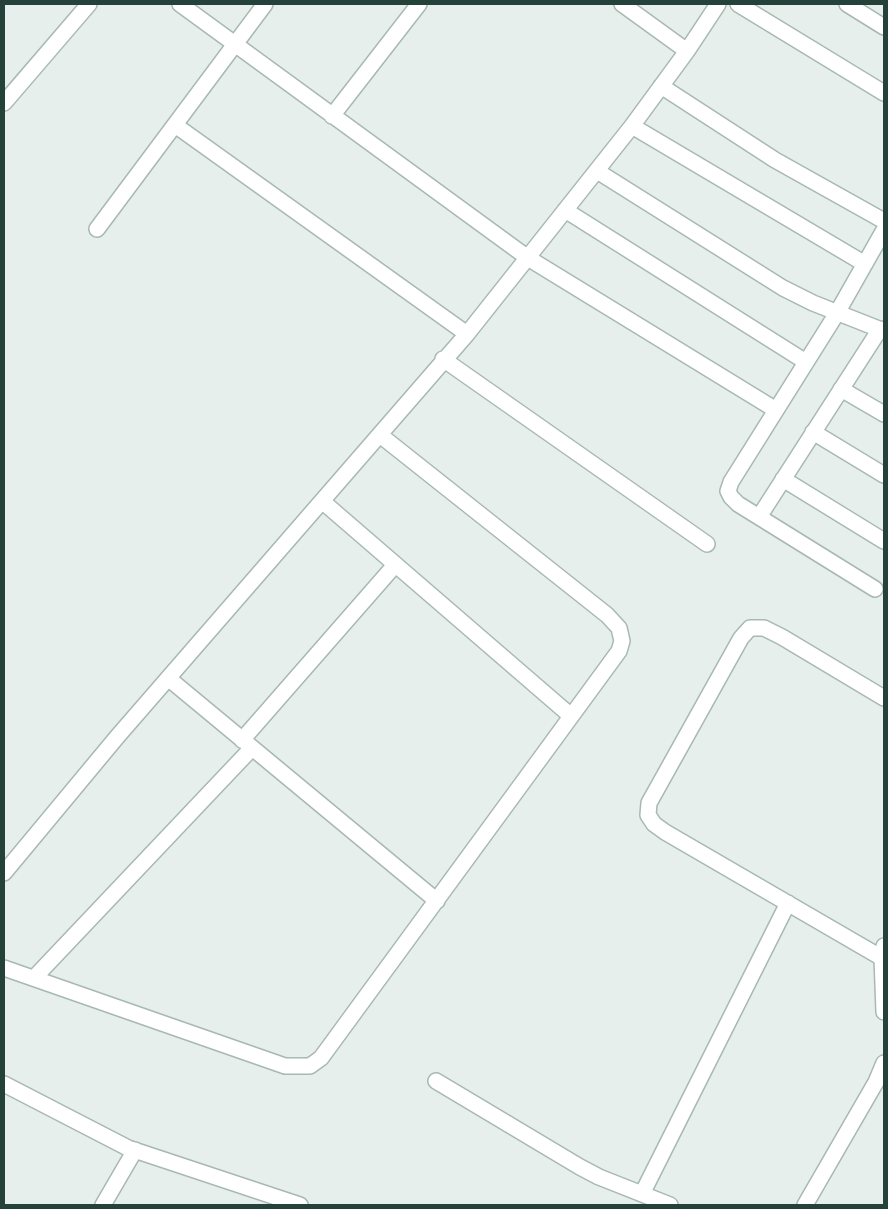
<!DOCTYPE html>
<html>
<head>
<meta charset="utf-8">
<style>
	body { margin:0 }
	#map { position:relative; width:888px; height:1209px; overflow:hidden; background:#e6efeb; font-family:"Work Sans",sans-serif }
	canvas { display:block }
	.frame { position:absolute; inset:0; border:5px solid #24423a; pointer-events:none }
</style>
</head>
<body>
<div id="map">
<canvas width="888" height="1209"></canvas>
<div class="frame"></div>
</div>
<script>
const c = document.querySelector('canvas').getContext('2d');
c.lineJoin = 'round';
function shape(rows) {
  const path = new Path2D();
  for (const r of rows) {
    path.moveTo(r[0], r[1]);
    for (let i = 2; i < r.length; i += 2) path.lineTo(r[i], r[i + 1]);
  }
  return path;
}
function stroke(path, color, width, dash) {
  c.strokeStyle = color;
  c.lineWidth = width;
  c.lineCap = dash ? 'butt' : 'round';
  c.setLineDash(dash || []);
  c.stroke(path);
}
const minor = shape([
	[180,4,528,258,776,410],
	[622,4,687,51],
	[738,4,884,93],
	[847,4,884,27],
	[661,86,775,160,884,221],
	[4,103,89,4],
	[332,116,419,4],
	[175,125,467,334],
	[632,126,865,264],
	[597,171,783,288,813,303,884,331],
	[565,210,806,362],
	[97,229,265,4],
	[443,359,707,544],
	[841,389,884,414],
	[813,432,884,475],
	[783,479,884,541],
	[322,501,571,716],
	[759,517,880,329],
	[875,589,738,504,731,497,728,491,731,482,837,313,884,230],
	[168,678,437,901],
	[242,740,395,565],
	[4,873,117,737,467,334,632,126,687,51,718,4],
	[884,946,882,958,884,1012],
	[882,958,665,832,654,824,648,815,649,803,741,638,750,628,764,628,782,637,884,698],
	[4,968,285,1066,310,1066,321,1058,619,651,622,641,619,628,607,615,380,435],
	[34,978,252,748],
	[436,1081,580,1167,599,1177,670,1205],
	[4,1084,128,1148,300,1205],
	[642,1194,788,903],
	[103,1205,135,1150],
	[805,1205,876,1082,884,1063]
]);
stroke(minor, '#a8b8b2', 18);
stroke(minor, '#fff', 15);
</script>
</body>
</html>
